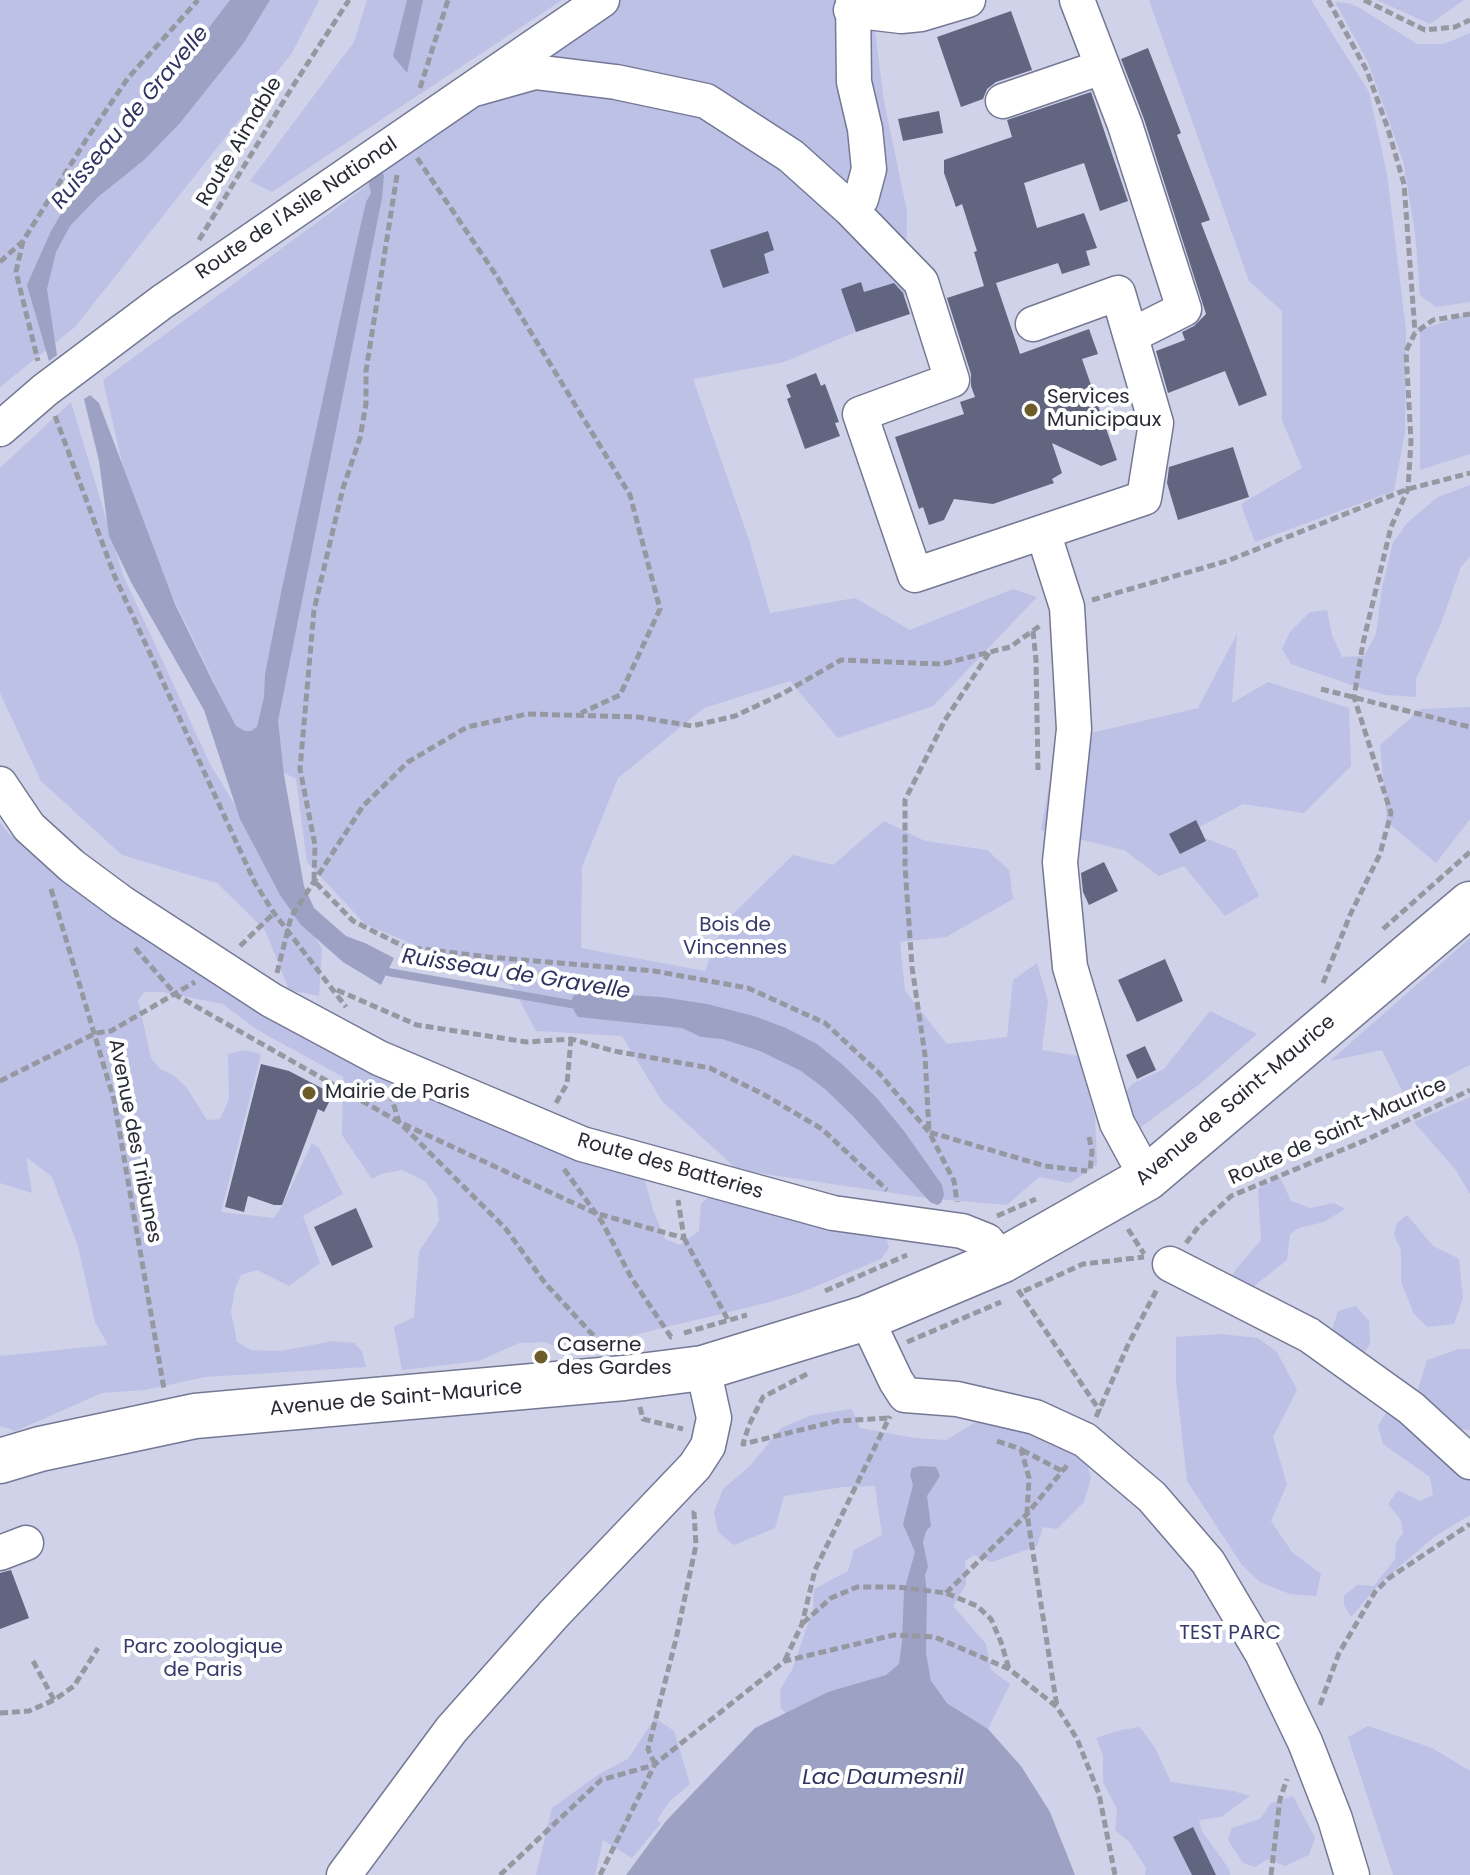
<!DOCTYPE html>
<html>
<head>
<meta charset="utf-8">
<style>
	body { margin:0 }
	canvas { display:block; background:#f4f5fc }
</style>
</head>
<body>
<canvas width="1470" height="1875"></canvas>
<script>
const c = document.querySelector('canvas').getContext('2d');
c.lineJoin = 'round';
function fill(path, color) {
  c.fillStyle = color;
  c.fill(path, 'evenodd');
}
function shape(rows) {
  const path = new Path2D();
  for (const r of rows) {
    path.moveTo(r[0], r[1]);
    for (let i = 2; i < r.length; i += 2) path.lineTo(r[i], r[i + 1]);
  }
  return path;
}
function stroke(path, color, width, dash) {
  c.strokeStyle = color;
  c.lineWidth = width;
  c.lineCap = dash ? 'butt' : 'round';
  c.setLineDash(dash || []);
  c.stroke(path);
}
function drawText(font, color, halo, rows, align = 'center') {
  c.font = font + ' Poppins,sans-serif';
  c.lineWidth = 8;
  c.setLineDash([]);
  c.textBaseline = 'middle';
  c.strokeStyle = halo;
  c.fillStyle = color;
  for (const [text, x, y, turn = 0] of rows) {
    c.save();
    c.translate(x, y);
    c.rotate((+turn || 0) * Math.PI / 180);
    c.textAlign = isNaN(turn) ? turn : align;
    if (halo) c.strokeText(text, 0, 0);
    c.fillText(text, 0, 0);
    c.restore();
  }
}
const green = shape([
	[0,0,1470,0,1470,1875,0,1875]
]);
const forest = shape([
	[0,0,319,0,292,53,75,327,0,387],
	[367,0,562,0,272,192,250,181,354,42],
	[616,0,871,0,884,101,907,211,906,294,882,321,784,362,693,379,749,540,770,613,855,598,910,630,1013,589,1037,597,933,706,838,738,790,681,704,708,618,778,582,867,581,948,705,971,723,924,793,855,833,865,884,821,925,841,987,850,1009,870,1013,899,946,937,900,942,905,991,947,1044,1007,1037,1013,980,1037,963,1048,1001,1042,1050,1078,1056,1095,1116,1097,1165,1070,1183,1039,1177,1007,1205,926,1198,738,1170,662,1101,622,1036,536,1031,512,986,365,924,307,862,296,779,249,754,135,519,103,380,357,193,473,98],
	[1149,0,1311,0,1369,92,1387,174,1406,330,1405,432,1394,491,1255,542,1241,504,1302,468,1282,420,1282,311,1249,281],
	[1377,0,1464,0,1430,24],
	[1335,2,1348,3,1360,8,1417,44,1444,44,1470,33,1470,302,1436,307,1420,295,1415,232,1403,161,1368,62],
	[1470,313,1470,454,1420,470,1420,330],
	[71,402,123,575,210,764,322,949,319,996,289,990,265,930,217,883,122,855,41,781,0,693,0,468],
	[1470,485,1470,556,1461,567,1441,623,1416,679,1416,697,1386,695,1363,689,1291,664,1282,649,1290,632,1310,612,1327,610,1332,635,1342,657,1364,656,1376,634,1382,588,1393,543,1407,523,1438,497],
	[1237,634,1232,703,1268,682,1349,708,1351,766,1304,813,1243,804,1190,832,1235,850,1259,896,1225,916,1184,866,1159,876,1124,850,1041,830,1057,741,1198,708],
	[1470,707,1470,819,1436,863,1387,822,1380,745,1421,709],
	[0,822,9,834,51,866,168,949,644,1177,653,1210,665,1239,680,1245,699,1231,701,1204,709,1196,886,1237,889,1248,881,1259,802,1292,770,1302,634,1335,559,1348,545,1342,519,1343,479,1361,402,1370,394,1327,414,1317,419,1252,439,1221,437,1198,425,1181,402,1170,381,1174,372,1179,342,1135,343,1077,256,1029,223,1004,162,992,144,992,138,1000,151,1058,160,1069,173,1075,187,1088,207,1120,220,1119,229,1099,228,1054,245,1050,261,1054,221,1212,274,1218,281,1208,312,1143,319,1148,343,1194,303,1216,320,1263,289,1286,257,1270,241,1275,235,1289,231,1312,237,1342,251,1350,281,1351,333,1341,354,1343,362,1351,366,1367,205,1377,145,1390,102,1393,16,1431,0,1426,0,1356,108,1345,95,1322,78,1246,52,1177,26,1157,32,1193,0,1183],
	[1470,938,1470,1065,1405,1097,1382,1050,1330,1061],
	[1210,1011,1257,1034,1201,1083,1138,1129,1122,1097,1132,1084,1164,1069],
	[1470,1097,1470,1194,1455,1169,1414,1122],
	[1280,1177,1291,1201,1310,1208,1334,1203,1345,1209,1324,1222,1299,1228,1290,1234,1287,1260,1249,1290,1230,1279,1236,1269,1261,1240,1258,1189],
	[1407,1215,1433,1246,1459,1259,1463,1298,1454,1324,1427,1327,1414,1314,1401,1282,1401,1250,1394,1235,1397,1223],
	[1356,1306,1369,1321,1370,1343,1362,1357,1332,1330,1338,1311],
	[1220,1334,1258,1338,1277,1352,1297,1390,1273,1437,1287,1484,1271,1521,1292,1552,1321,1574,1316,1596,1290,1594,1260,1582,1242,1565,1187,1481,1176,1382,1176,1337],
	[1459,1349,1470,1349,1470,1430,1452,1428,1416,1396,1427,1360],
	[1389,1408,1470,1479,1470,1515,1434,1537,1377,1586,1351,1617,1344,1605,1344,1596,1357,1585,1374,1586,1395,1559,1396,1543,1403,1533,1401,1520,1388,1504,1398,1490,1420,1501,1433,1495,1430,1477,1383,1444,1378,1426],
	[852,1409,860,1428,915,1438,946,1440,974,1423,996,1416,1059,1437,1087,1464,1091,1478,1084,1502,1057,1529,1043,1527,1037,1546,992,1562,974,1555,965,1561,966,1584,953,1606,986,1644,991,1670,1010,1684,988,1729,948,1703,938,1693,828,1692,786,1713,781,1708,780,1690,792,1670,813,1610,814,1589,848,1571,854,1550,882,1535,875,1486,843,1487,784,1496,775,1528,734,1545,718,1532,714,1512,723,1489,751,1465,781,1428,812,1415],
	[655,1718,674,1731,690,1784,669,1802,657,1820,661,1823,632,1858,603,1840,595,1875,536,1875,552,1808,599,1774,628,1759],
	[1368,1726,1432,1748,1470,1771,1470,1875,1393,1875,1348,1737],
	[1140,1727,1155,1748,1171,1782,1233,1791,1250,1796,1221,1817,1199,1820,1202,1831,1229,1869,1230,1875,1145,1875,1146,1868,1130,1843,1115,1830,1117,1809,1103,1782,1103,1755,1096,1738,1121,1730],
	[1293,1796,1315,1838,1309,1855,1285,1866,1268,1859,1255,1867,1243,1863,1228,1840,1232,1828,1260,1819,1271,1803]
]);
const water = shape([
	[230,0,270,0,243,44,180,123,144,160,98,197,70,226,56,252,47,289,57,355,49,361,27,285,51,231,79,184,103,151,165,85],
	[407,0,423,0,407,73,393,56],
	[382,173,384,175,382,198,278,721,284,775,304,886,314,908,346,936,365,943,394,958,381,985,343,962,301,925,280,895,240,819,204,710,131,582,109,536,99,461,84,399,90,395,99,403,175,604,212,680,236,726,245,731,251,731,257,727,264,697,265,674,282,588,355,250,366,202,371,193,368,180],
	[580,992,661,997,707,1004,754,1016,786,1028,817,1044,843,1065,876,1097,904,1131,942,1185,944,1195,941,1203,937,1205,930,1202,853,1116,825,1089,801,1071,760,1051,722,1039,701,1037,682,1028,578,1017,574,1011,572,997],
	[920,1466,936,1467,940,1476,927,1496,931,1526,926,1531,923,1542,928,1567,925,1575,927,1594,926,1653,931,1681,947,1703,988,1729,1021,1766,1050,1812,1075,1875,626,1875,666,1821,755,1728,828,1692,886,1675,899,1664,902,1642,904,1591,915,1552,903,1524,913,1485,910,1475,912,1468]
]);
const stream = shape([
	[380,968,388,972,582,1006]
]);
const building = shape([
	[1011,11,1032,70,996,82,987,89,983,99,961,107,937,37],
	[1148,48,1181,133,1177,135,1210,220,1201,223,1267,395,1239,406,1225,371,1168,393,1156,351,1185,340,1182,332,1194,326,1206,314,1144,119,1121,59],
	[1091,92,1128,201,1100,211,1084,163,1024,183,1037,228,1084,213,1097,248,1086,251,1090,265,1062,274,1058,263,996,283,1020,354,1089,329,1098,354,1082,359,1117,460,1101,466,1052,443,1062,473,1052,479,1054,483,993,504,954,499,944,520,929,525,923,507,919,509,895,437,964,414,960,402,975,397,971,386,971,374,947,298,984,286,974,252,977,251,962,204,956,207,944,173,944,160,1012,137,1007,120],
	[939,111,943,133,903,141,898,119],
	[768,231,774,250,764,254,769,273,723,288,710,250],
	[861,282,864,292,894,283,903,293,910,314,856,332,841,289],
	[816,373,821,386,825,384,839,422,835,423,840,436,805,449,787,399,791,397,786,385],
	[1233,447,1249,497,1178,520,1167,483,1169,467],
	[1196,820,1206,841,1180,854,1169,834],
	[1104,862,1118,891,1089,905,1083,892,1081,873],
	[1165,959,1183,1001,1137,1022,1118,980],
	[1145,1046,1156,1070,1137,1079,1126,1055],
	[261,1064,289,1071,333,1094,324,1112,318,1109,282,1205,274,1205,248,1196,244,1212,225,1207],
	[356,1208,373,1247,332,1266,314,1227],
	[11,1570,29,1618,0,1629,0,1573],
	[1193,1827,1216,1875,1192,1875,1173,1837]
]);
const path = shape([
	[1328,0,1367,71,1388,129,1404,184,1415,332],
	[1364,0,1425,30,1455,27,1470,20],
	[420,88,448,0],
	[417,158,496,275,630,495,660,609,620,695,581,713],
	[397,175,366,371,366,404,360,438,343,488,314,610,300,769,315,845,314,881,353,921,405,947,489,957,654,971,748,988,825,1023,879,1073,929,1132,954,1181,957,1202],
	[199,240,291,89,349,0],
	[23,241,16,272,38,361],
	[0,262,23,241,86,140,128,78,198,0],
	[55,416,115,577,255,883,274,913,346,1007],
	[1092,600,1227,561,1408,489,1470,473],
	[1033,631,1036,660,1038,770],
	[989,653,945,720,905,800,905,866,912,967,925,1055,929,1132,1045,1166,1087,1171],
	[1321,689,1470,727],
	[51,889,114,1100,164,1389],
	[1383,929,1470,852],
	[240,946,274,913],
	[135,948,176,995,399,1122,595,1213,684,1238,678,1200],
	[277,973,291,917,363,806,408,762,467,727,527,714,638,717,692,726,735,716,782,694,841,660,942,664,1010,647,1041,625],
	[1323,983,1350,915,1380,854,1391,813,1354,697,1363,643,1391,527,1408,489,1411,441,1406,351,1415,333,1433,320,1470,314],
	[337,990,417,1025,527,1042,571,1039,614,1051,710,1068,763,1094,822,1129,887,1190],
	[0,1081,96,1033,111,1031,195,982],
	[390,1093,399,1122,506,1229,545,1283,603,1346],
	[556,1103,567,1084,571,1039],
	[1089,1137,1092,1151,1090,1170],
	[564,1169,602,1222,632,1279,671,1337,674,1336],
	[997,1216,1036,1199],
	[1128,1229,1144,1254],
	[684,1238,728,1320],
	[1186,1243,1199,1226,1231,1196,1366,1140,1470,1090],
	[1018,1290,1100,1411],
	[825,1291,907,1255],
	[1024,1291,1083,1264,1144,1257],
	[684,1333,747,1315],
	[907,1342,1001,1302],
	[807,1374,763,1397,749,1425,743,1444,837,1421,890,1418],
	[640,1407,643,1419,683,1429],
	[1096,1417,1128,1345,1157,1289],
	[997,1441,1021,1449,1029,1478,1027,1514,1057,1707],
	[1022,1450,1064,1472],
	[946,1593,1027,1514,1069,1463],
	[803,1623,831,1598,857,1587,898,1587,946,1593,977,1606,991,1619,1001,1642,1009,1669],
	[785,1660,802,1624,815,1570,890,1416],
	[33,1661,54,1700],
	[1320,1705,1339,1653,1375,1592,1389,1578,1470,1524],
	[0,1713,29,1711,54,1700,74,1686,98,1648],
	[655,1764,648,1749,676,1639,696,1545,694,1512,696,1509],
	[500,1875,601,1780,654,1765],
	[600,1875,655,1764,785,1661,894,1635,935,1637,1009,1669,1057,1707,1077,1739,1099,1794,1115,1875],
	[1271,1875,1280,1799,1287,1779]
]);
const minor = shape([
	[1077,0,1125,125,1184,309,1132,335],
	[851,10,901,16,921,14,968,0],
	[471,90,535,72,616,82,706,101,791,156,850,209,921,282,952,380,860,414,915,575,1144,498,1156,423,1118,293,1033,324],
	[1003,101,1102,67],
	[850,209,861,199,869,169,865,129,854,82,853,0],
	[0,429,45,390,162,302,602,0],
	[1043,532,1067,607,1074,729,1060,862,1070,967,1117,1123,1147,1178],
	[0,784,29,827,72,866,122,903,271,1000,379,1058,582,1144,833,1213,962,1231,987,1241,1001,1261],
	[1170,1264,1309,1335,1411,1408,1470,1462],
	[866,1318,896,1381,905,1395,957,1399,1035,1417,1085,1440,1152,1497,1208,1562,1262,1653,1305,1742,1335,1819,1352,1875],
	[0,1553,26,1543],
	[344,1875,451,1730,553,1615,695,1466,708,1446,714,1418,703,1368]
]);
const major = shape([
	[0,1461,40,1449,195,1416,624,1378,703,1368,866,1318,1001,1261,1147,1178,1470,904]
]);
const markers = [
	[1031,410,8,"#6d5c2a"],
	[309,1093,8,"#6d5c2a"],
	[541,1357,8,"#6d5c2a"]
];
const streetNames = [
	["Route Aimable",240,142,-59],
	["Route de l'Asile National",297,209,-34],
	["Avenue de Saint-Maurice",1236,1101,-40],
	["Route de Saint-Maurice",1338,1132,-24],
	["Avenue des Tribunes",134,1141,79],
	["Route des Batteries",670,1167,16],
	["Avenue de Saint-Maurice",396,1399,-5]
];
const poiNames = [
	["Services",1047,398],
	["Municipaux",1047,421],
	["Mairie de Paris",325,1093],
	["Caserne",557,1346],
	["des Gardes",557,1369]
];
const parkNames = [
	["Bois de",735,926],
	["Vincennes",735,949],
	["TEST PARC",1230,1634],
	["Parc zoologique",203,1648],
	["de Paris",203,1671]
];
const waterNames = [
	["Ruisseau de Gravelle",131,118,-50],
	["Ruisseau de Gravelle",516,975,9],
	["Lac Daumesnil",883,1778]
];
fill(green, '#cfd2e8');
fill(forest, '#bdc1e6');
fill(water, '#9da2c5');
stroke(stream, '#9da2c5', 8);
fill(building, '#626580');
stroke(minor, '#747894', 37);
stroke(major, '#747894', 47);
stroke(path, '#9698a1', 5, [8, 4]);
stroke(minor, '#fff', 34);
stroke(major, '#fff', 44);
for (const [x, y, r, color] of markers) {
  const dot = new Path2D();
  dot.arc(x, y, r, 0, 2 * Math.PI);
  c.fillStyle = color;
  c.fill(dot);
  stroke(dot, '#fff', 3);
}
drawText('20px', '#282a35', '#fff', streetNames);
drawText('20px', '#282a35', '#fff', poiNames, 'left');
drawText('20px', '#373969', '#fff', parkNames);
drawText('italic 22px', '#313261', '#fff', waterNames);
</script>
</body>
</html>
